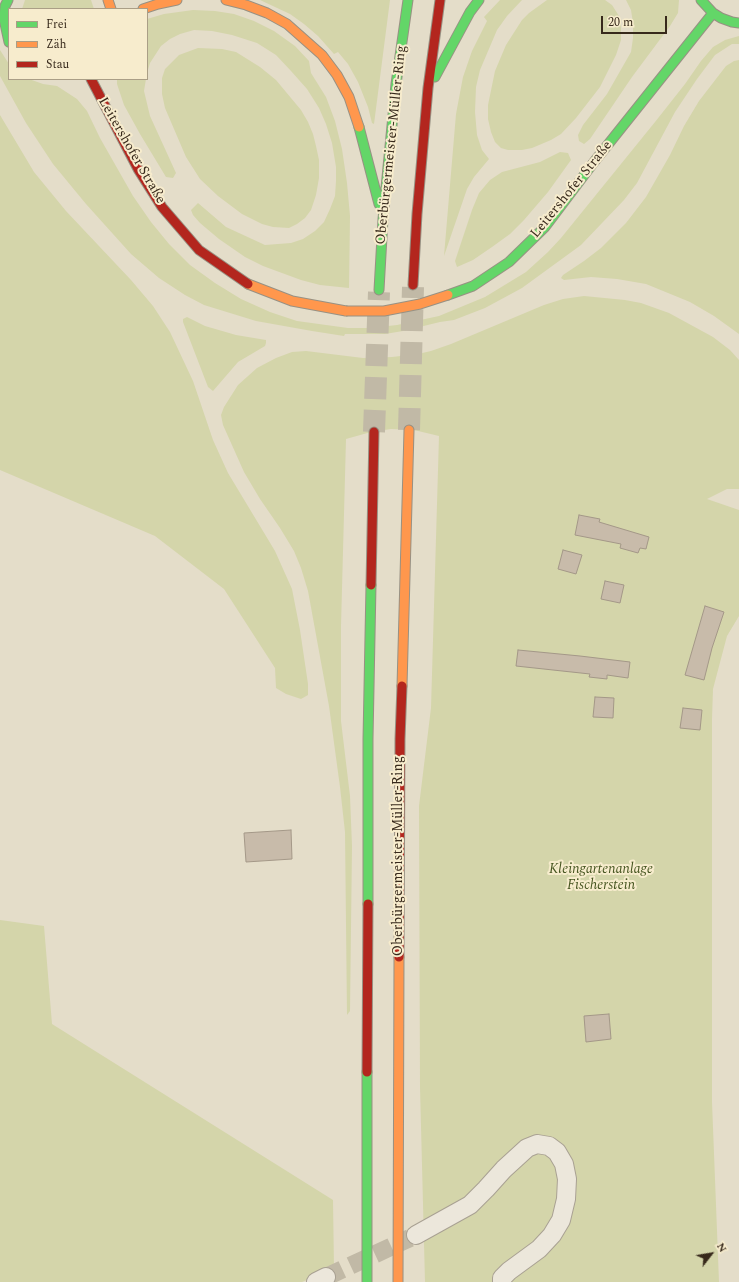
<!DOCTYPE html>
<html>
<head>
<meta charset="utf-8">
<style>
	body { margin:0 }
	#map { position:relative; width:739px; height:1282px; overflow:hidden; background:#e4ddc9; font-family:Spectral,serif }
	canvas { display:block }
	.legend { position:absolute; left:8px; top:8px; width:140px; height:72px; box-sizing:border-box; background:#f7eccd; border:1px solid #aa9e86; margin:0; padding:5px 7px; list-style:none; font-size:12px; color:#37291b }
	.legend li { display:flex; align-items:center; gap:8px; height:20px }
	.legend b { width:20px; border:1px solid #aa9e86 }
	.north { position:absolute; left:691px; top:1234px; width:40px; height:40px; -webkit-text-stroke:3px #f7eccd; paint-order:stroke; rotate:59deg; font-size:11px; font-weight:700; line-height:16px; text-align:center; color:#37291b }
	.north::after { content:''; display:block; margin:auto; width:14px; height:18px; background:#37291b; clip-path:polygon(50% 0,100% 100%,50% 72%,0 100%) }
	.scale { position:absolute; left:601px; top:16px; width:66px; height:18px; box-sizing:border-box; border:2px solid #37291b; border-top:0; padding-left:5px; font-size:12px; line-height:14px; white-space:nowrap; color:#37291b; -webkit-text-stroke:3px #f7eccd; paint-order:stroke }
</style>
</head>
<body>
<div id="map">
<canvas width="739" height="1282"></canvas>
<ul class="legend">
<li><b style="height:5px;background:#63d668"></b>Frei</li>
<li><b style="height:5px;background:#ff974d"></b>Zäh</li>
<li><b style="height:5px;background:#b3261e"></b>Stau</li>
</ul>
<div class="north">N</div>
<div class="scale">20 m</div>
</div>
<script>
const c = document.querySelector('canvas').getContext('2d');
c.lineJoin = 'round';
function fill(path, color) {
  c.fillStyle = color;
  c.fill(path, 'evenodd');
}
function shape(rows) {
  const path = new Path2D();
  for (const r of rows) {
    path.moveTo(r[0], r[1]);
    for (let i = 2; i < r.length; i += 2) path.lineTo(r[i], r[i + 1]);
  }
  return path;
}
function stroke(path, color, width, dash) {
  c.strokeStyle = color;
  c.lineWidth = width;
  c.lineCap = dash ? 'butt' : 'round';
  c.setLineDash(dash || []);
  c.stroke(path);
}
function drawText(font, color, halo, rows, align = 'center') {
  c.font = font + ' Spectral,serif';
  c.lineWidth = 4;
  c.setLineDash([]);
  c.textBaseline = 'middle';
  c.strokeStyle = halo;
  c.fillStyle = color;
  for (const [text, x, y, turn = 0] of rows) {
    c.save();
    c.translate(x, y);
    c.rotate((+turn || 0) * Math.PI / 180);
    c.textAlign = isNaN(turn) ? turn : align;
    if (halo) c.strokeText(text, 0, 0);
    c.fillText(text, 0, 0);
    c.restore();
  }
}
const green = shape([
	[25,0,91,0,94,9,22,9],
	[260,0,390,0,374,124,372,123,368,107,358,82,348,64,338,52,334,54,318,36,304,24,290,14],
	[500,0,522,0,507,16,497,30,480,70,476,87,475,112,477,135,482,150,489,159,474,177,467,189,444,256,456,114,463,77,472,51,487,21,484,17],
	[547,0,605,0,612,5,619,16,621,28,621,40,616,55,600,87,576,118,561,134,551,140,532,148,522,150,508,150,501,148,495,142,491,132,488,119,488,105,495,71,506,45,522,20,529,13],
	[626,0,679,0,678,13,670,26,632,77,590,139,584,144,579,141,578,135,583,125,607,94,631,52,633,38,633,23,631,10],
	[193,10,215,11,234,14,254,21,274,31,295,46,309,61,311,73,326,97,335,121,342,149,347,183,350,216,349,288,320,285,301,280,263,266,245,257,219,239,200,223,193,215,191,210,198,203,226,227,265,245,291,243,303,239,315,231,324,222,330,209,335,196,336,181,336,167,332,143,326,124,319,108,307,89,291,71,276,55,257,43,232,35,212,31,194,30,180,34,170,39,161,46,150,63,147,73,147,19,164,14],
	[739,36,739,44,732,44,715,55,697,79,675,112,637,183,624,200,581,245,522,288,485,308,454,320,440,322,403,331,385,334,345,334,344,336,312,331,256,321,204,305,185,295,159,278,131,254,86,204,53,164,26,123,0,76,0,50,9,64,9,79,29,79,43,84,57,86,77,99,87,111,100,138,133,196,151,222,169,244,190,265,215,283,241,299,270,312,297,321,348,328,370,328,397,325,439,316,485,297,526,272,548,252,561,238,655,122,685,84,701,61,713,47,725,40],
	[198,48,222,49,236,52,260,67,276,80,301,110,308,122,313,134,316,146,319,160,319,178,316,195,311,210,305,218,297,224,289,228,273,227,262,224,242,214,218,196,200,179,186,157,165,108,162,94,162,78,165,69,179,55],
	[739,60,739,334,714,316,690,302,646,284,617,279,591,277,564,280,561,278,563,275,584,261,601,248,626,223,646,197,670,155,684,126,699,101,726,66,734,61],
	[117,79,146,79,144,91,150,116,176,173,173,178,166,177,140,134,124,105,117,84],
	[0,115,34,172,66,211,131,280,153,306,170,332,193,381,213,440,228,473,275,551,292,589,300,630,308,684,308,695,301,699,286,694,276,688,275,668,224,589,155,536,0,470],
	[560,152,568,153,571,160,548,192,524,220,510,234,492,247,473,260,457,267,455,261,472,210,479,193,490,180,502,172,540,162],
	[584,296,625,300,641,303,669,313,713,337,730,350,739,360,739,489,727,489,707,499,739,510,739,616,727,636,713,689,712,719,712,1102,719,1282,502,1282,501,1279,493,1282,425,1282,420,1087,419,806,431,708,439,436,414,430,391,429,371,432,346,439,341,626,341,721,350,796,352,846,350,1011,347,1015,345,832,340,787,329,706,308,591,301,568,294,551,280,528,260,499,244,472,223,425,221,415,224,407,238,385,257,368,276,358,292,352,306,351,363,358,392,357,418,354,431,351,451,344,544,305,563,299],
	[187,317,205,326,236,335,266,340,266,343,265,346,238,362,213,391,208,387,183,322,183,319],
	[0,920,44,926,52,1024,333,1200,334,1269,302,1282,0,1282]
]);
const building = shape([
	[579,515,600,519,599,522,649,537,646,549,640,548,638,553,620,548,621,544,575,535,579,515],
	[563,550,582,555,576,574,558,569,563,550],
	[605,581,624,585,620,603,601,599,605,581],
	[705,606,724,612,712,648,704,680,685,675,705,606],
	[518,650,580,656,630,662,628,678,607,675,607,679,589,677,590,674,516,666,518,650],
	[595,697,614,698,613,718,593,717,595,697],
	[683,708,702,710,700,730,680,728,683,708],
	[291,830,292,859,246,862,244,833,291,830],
	[609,1014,611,1039,586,1042,584,1016,609,1014]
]);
const streetTunnel = shape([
	[326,1277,410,1238]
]);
const highwayTunnel = shape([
	[409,430,413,287],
	[374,432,379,292]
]);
const street = shape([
	[416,1235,470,1205,486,1189,504,1169,527,1148,537,1144,549,1146,557,1152,564,1164,567,1179,566,1199,561,1220,552,1235,539,1249,509,1271,502,1278,502,1282],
	[316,1282,326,1277]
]);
const fast = shape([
	[8,0,5,6,4,19,9,42],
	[701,0,713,13,721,18,732,22,739,23],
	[435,77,470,12,479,0],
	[359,127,379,204],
	[379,290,383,219,396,84,408,0],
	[448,295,473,286,509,262,545,227,594,162,713,13],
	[368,904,368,739,371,585],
	[367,1282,367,1072]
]);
const slow = shape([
	[108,0,111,9],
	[226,0,246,5,267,13,287,24,322,55,337,75,349,97,359,127],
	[143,9,158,4,177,0],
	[248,284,292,301,346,311],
	[402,686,409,430],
	[398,1282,399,957]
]);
const jam = shape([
	[91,79,138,169,162,207,199,250,248,284],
	[413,285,417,214,428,88,440,0],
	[371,585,374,432],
	[399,957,400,739,402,686],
	[367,1072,368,904]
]);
const slowBridge = shape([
	[346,311,384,311,420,304,448,295]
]);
const streetNames = [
	["Oberbürgermeister-Müller-Ring",392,145,-84],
	["Leitershofer Straße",131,151,60],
	["Leitershofer Straße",572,190,-51],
	["Oberbürgermeister-Müller-Ring",399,856,-90]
];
const parkNames = [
	["Kleingartenanlage",601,870],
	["Fischerstein",601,886]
];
fill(green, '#d4d5aa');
fill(building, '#c8bbaa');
stroke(building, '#a49888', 1);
stroke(streetTunnel, '#c1b9a6', 18, [18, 9]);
stroke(highwayTunnel, '#c1b9a6', 22, [22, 11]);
stroke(street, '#a9a193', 20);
stroke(fast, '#989183', 11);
stroke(slow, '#989183', 11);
stroke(jam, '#989183', 11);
stroke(street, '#ece7db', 18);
stroke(fast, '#63d668', 9);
stroke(slow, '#ff974d', 9);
stroke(jam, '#b3261e', 9);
stroke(slowBridge, '#989183', 11, []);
stroke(slowBridge, '#ff974d', 9);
drawText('14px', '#37291b', '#f7eccd', streetNames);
drawText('italic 14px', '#465520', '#f7eccd', parkNames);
</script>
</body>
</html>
